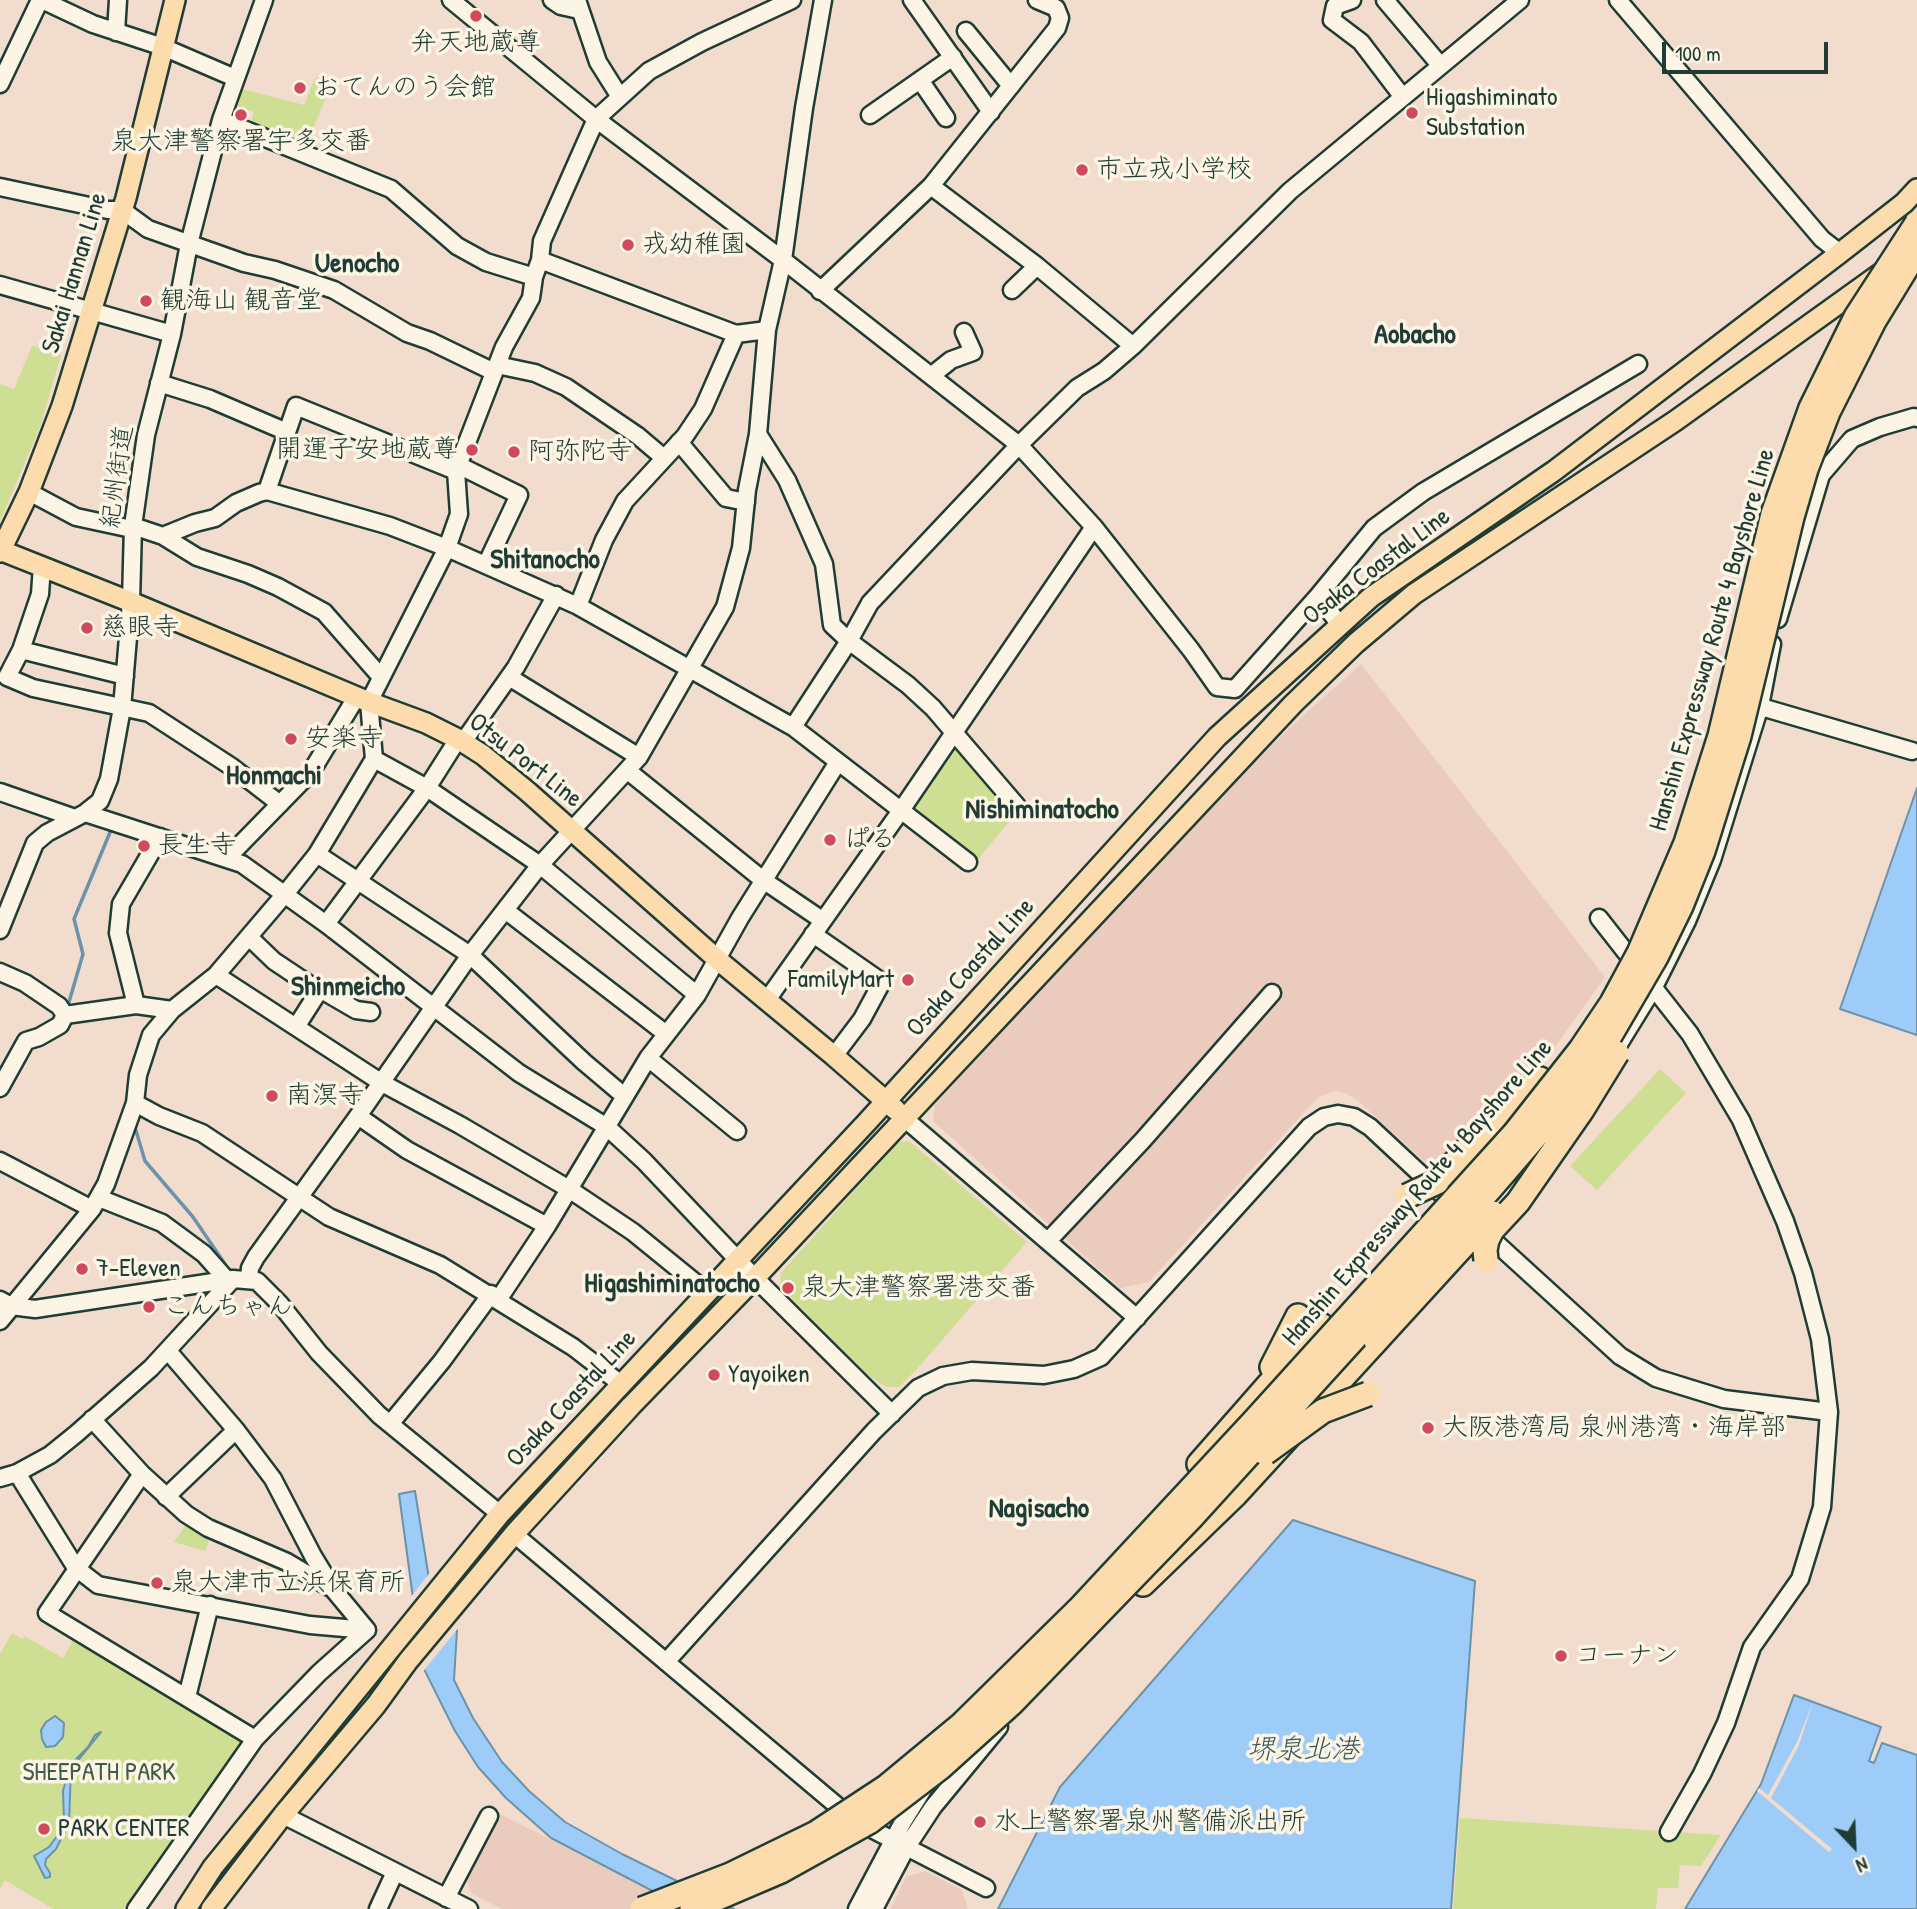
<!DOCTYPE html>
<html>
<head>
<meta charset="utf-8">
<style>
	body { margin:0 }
	#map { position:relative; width:1917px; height:1909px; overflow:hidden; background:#f2dcce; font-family:"Patrick Hand",sans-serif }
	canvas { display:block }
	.north { position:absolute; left:1819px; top:1811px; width:70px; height:70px; -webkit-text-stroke:5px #fcf5e5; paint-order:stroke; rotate:157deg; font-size:19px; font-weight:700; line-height:28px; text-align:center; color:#1f3d34 }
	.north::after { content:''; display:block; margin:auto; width:24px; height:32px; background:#1f3d34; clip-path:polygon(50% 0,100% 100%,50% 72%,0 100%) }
	.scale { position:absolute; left:1662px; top:42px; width:166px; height:32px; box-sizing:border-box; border:4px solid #1f3d34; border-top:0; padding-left:9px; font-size:21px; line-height:24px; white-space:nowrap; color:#1f3d34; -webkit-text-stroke:5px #fcf5e5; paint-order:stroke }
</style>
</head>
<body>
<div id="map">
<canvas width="1917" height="1909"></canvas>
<div class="north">N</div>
<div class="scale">100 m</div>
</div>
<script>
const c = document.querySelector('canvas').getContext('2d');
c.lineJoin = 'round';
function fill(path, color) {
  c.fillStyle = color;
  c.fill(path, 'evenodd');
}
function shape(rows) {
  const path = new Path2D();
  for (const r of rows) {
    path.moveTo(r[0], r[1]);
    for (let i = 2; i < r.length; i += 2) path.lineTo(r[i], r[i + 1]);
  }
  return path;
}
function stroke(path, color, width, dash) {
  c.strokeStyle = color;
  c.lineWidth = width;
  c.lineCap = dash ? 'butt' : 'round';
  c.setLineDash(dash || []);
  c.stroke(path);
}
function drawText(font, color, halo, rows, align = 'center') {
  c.font = font + ' "Patrick Hand","Klee One",sans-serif';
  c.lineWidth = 7;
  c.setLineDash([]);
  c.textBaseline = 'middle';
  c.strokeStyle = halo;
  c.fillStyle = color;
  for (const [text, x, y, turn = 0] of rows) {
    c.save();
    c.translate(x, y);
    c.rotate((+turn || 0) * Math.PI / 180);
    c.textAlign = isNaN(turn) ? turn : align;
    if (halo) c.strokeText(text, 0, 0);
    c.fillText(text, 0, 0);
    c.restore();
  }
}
const built = shape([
	[1361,664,1605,977,1538,1071,1498,1102,1438,1174,1356,1099,1345,1093,1334,1091,1317,1098,1149,1282,1120,1288,933,1121,935,1105,1215,800,1295,723],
	[500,1814,687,1909,502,1909,472,1894,466,1878],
	[925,1871,962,1890,968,1909,890,1909,906,1877]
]);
const green = shape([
	[315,78,330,79,331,87,305,146,250,127,254,112,233,105,238,88,304,105],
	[32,346,62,352,40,427,0,521,0,384,14,389],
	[953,739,1016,813,975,863,907,809],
	[1660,1069,1686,1093,1597,1190,1570,1166],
	[909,1141,1027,1242,916,1370,899,1387,886,1387,867,1374,790,1297,796,1289,787,1280,780,1286,781,1273,897,1143],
	[187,1523,211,1535,205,1551,174,1542],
	[12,1633,22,1639,24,1636,63,1658,73,1641,245,1740,123,1909,53,1909,5,1880,0,1889,0,1654],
	[1460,1818,1721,1835,1701,1866,1680,1865,1678,1888,1658,1888,1656,1909,1453,1909]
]);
const water = shape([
	[1917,788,1917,1035,1840,1009,1917,788],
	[415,1491,434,1610,457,1630,454,1680,473,1718,502,1762,529,1791,565,1822,622,1854,734,1909,687,1909,551,1838,506,1798,478,1767,455,1731,422,1665,399,1494,415,1491],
	[1293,1520,1475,1581,1451,1909,998,1909,1060,1787,1293,1520],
	[1794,1695,1881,1727,1869,1761,1874,1763,1882,1743,1917,1755,1917,1909,1685,1909,1761,1784,1794,1695],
	[55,1716,64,1723,63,1737,55,1746,46,1747,42,1739,41,1730,46,1722,55,1716],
	[101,1732,71,1769,69,1823,56,1849,46,1859,45,1865,50,1873,50,1877,45,1878,34,1856,49,1847,60,1832,64,1820,63,1791,70,1765,88,1747,95,1735,101,1732]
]);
const pier = shape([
	[432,1570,437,1609,459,1627,422,1673,419,1666,415,1638,417,1636,414,1633,410,1598],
	[1813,1702,1799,1745,1771,1798,1832,1849,1829,1852,1757,1791,1759,1788,1768,1795,1797,1742]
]);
const stream = shape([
	[69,1002,83,954,74,919,111,830],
	[134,1124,145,1161,193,1217,225,1264]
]);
const minor = shape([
	[42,0,93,24,163,47,235,78],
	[451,0,596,119,783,260,1019,445,1094,527,1191,650,1217,687,1235,689,1318,596,1340,625],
	[552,0,561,6,579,10],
	[577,0,598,62,620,97],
	[912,0,991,112],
	[1352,0,1335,6,1332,20,1361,42,1402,96],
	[1385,0,1440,65],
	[1618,0,1822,239,1840,253],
	[966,31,1011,86],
	[116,32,118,0],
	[920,80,946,118],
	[0,84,40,0],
	[870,115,953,57],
	[221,120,391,189,457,246,486,262,534,277],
	[931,186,1037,266,1133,346],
	[0,187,108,210,122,210,148,229,244,263,275,270,334,290,407,333,430,341,494,372],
	[540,260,736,334,767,330],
	[0,285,172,334],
	[1012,290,1037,266],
	[820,291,931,186,1057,28,1060,18,1056,8,1037,0],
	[497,365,535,373,566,387,638,436,664,458],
	[931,376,951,360,973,352,964,332],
	[159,383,210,399,287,432],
	[758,434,787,480,824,564,832,625,849,641,908,685,933,708,1017,806],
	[679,442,726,498,746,502],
	[458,465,519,495,486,565],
	[267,491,296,406,456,471],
	[29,492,76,517,127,528,133,526,163,536,197,557,248,574,278,587,324,612,381,677],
	[163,536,195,523,215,518,236,503,259,493,267,491,390,526,447,548,578,606,793,727,968,862],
	[1318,596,1374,528,1423,492,1638,364],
	[578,606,604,540,625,501,685,436,703,409,736,334],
	[1778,619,1821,475,1852,439,1880,427,1914,417,1917,418],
	[21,650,40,594,42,566],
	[125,676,21,650,7,677,33,688,149,713,232,767,280,804],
	[509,677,639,757],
	[1751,704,1912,751],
	[793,727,849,641,870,603,1019,445,1077,388,1104,371,1133,346,1290,191,1520,0],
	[463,742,516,667,556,595],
	[374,759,427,788,540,865,697,995],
	[628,771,763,880,822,920],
	[0,792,75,818],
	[85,813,242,864,326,924,519,1073,607,1127,644,1161,755,1278,892,1414],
	[317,854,470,955,584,1062,623,1095],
	[231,859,234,851,311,772,357,696],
	[505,910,665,1033],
	[1599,918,1690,1034,1741,1120,1785,1221,1803,1273,1820,1339,1829,1412,1822,1507,1800,1579,1752,1647,1726,1723,1702,1774,1669,1832],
	[326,924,427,788,458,739],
	[0,930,35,843,47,833,85,813,100,801,109,779,122,708,131,602,133,526,146,435,172,334,189,244,221,120,264,0],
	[813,934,882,982,862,1019,834,1056],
	[249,937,274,961,319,991,325,992,356,1010,371,1012],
	[0,972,25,983,59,1006,65,1015],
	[216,975,382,1083,460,1125,569,1189,633,1232,708,1293],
	[767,1000,902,809,1094,527],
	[136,1005,118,933,121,904,160,837],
	[65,1015,136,1005,172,1010],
	[296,1027,319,991],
	[648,1058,737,1131],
	[1609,1060,1654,987,1687,921,1712,860,1760,706,1772,644],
	[0,1088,26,1041,39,1037,60,1025,65,1015],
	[135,1103,159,1116,202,1133,329,1217,440,1265,573,1347,621,1384],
	[358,1116,407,1150,547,1226],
	[904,1118,1137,1318],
	[0,1161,92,1209],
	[99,1198,162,1223,204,1254,227,1280],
	[1480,1217,1553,1134],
	[1484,1232,1620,1356,1656,1378,1724,1399,1829,1412],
	[1048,1241,1143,1140,1272,993],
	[249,1279,250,1268,256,1257,358,1116,470,955,540,865,639,757,725,607,741,548,747,490,758,434,767,330,783,260,804,108,823,0],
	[0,1300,11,1306,35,1309,233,1279,257,1281,280,1304,319,1353,379,1415,500,1514],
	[498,1300,547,1226,648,1058,697,995,740,918,838,762],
	[0,1321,92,1209,106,1184,135,1103,138,1075,151,1035,172,1010,216,975,285,894,317,854,374,759,369,702,447,548,459,514,456,471,504,347,531,298,534,277,540,260,542,241,596,119,649,71,702,42,792,0],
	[168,1351,236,1430,273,1479,313,1556,333,1589,367,1630],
	[92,1419,142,1474,186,1514,208,1528,287,1562,329,1587],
	[390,1424,442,1361,491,1294],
	[17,1473,76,1568,98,1585,310,1625,367,1630],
	[142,1474,47,1613,255,1739],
	[0,1478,17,1473,50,1455,76,1434,151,1368,233,1279],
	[166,1497,236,1430],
	[514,1534,854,1820,986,1888],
	[666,1662,874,1431,918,1388,943,1376,972,1371,1044,1375,1074,1369,1101,1357,1309,1127,1324,1117,1338,1114,1354,1117,1370,1127,1459,1210],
	[187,1697,210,1605],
	[283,1815,469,1909],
	[446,1898,489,1816],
	[136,1909,255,1739,319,1673,367,1630],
	[378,1909,395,1872],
	[857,1909,904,1820,927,1783],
	[874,1909,906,1848,933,1807,999,1727]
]);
const major = shape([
	[0,550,131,602,369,702,426,723,458,739,483,755,527,791,718,960,834,1056,896,1110],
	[0,552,29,492,62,406,126,198,175,0],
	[186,1909,213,1867,500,1514,867,1122,1217,737,1371,597,1554,471,1840,253,1904,203,1917,189],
	[211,1909,283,1815,376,1705,408,1661,514,1534,631,1406,755,1278,1293,704,1356,643,1414,594,1675,421,1884,271]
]);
const highway = shape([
	[1437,1182,1469,1147,1540,1079],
	[1272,1367,1298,1316],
	[1199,1464,1321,1325],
	[1143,1584,1235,1495,1376,1341]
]);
const highwayBridge = shape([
	[1407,1196,1437,1182],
	[1486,1260,1485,1250,1487,1240,1492,1230,1518,1202,1582,1110,1617,1053],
	[1376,1341,1493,1213],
	[1265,1453,1323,1411,1368,1394],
	[642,1909,730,1875,816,1833,886,1787,962,1724,1079,1609,1253,1422,1514,1134,1581,1049,1612,1003,1639,953,1686,843,1720,736,1773,514,1811,408,1856,317,1917,223],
	[692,1909,781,1871,869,1822,941,1767,1012,1703,1191,1518,1490,1189,1559,1109,1597,1058,1656,957,1681,906,1703,851,1739,736,1792,517,1806,469,1828,412,1874,321,1915,254]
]);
const markers = [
	[476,16,7,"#d1495b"],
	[300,88,7,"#d1495b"],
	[1412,113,7,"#d1495b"],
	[241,115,7,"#d1495b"],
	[1082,170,7,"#d1495b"],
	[628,245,7,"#d1495b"],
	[146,301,7,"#d1495b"],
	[472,450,7,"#d1495b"],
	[514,452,7,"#d1495b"],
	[87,628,7,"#d1495b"],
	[291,739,7,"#d1495b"],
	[830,840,7,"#d1495b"],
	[144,846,7,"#d1495b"],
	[908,980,7,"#d1495b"],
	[272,1096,7,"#d1495b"],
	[82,1269,7,"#d1495b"],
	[788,1288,7,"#d1495b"],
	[149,1307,7,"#d1495b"],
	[714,1375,7,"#d1495b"],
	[1428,1428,7,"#d1495b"],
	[157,1583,7,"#d1495b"],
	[1561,1656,7,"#d1495b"],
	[980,1822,7,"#d1495b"],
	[44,1829,7,"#d1495b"]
];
const poiNames = [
	["弁天地蔵尊",476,43,"center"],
	["おてんのう会館",314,88],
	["Higashiminato",1426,98],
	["Substation",1426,128],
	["泉大津警察署宇多交番",241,142,"center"],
	["市立戎小学校",1096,170],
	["戎幼稚園",642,245],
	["観海山 観音堂",160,301],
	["開運子安地蔵尊",458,450,"right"],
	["阿弥陀寺",528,452],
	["慈眼寺",101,628],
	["安楽寺",305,739],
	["ぱる",844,840],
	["長生寺",158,846],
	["FamilyMart",894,980,"right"],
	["南溟寺",286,1096],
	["7-Eleven",96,1269],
	["泉大津警察署港交番",802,1288],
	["こんちゃん",163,1307],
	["Yayoiken",728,1375],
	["大阪港湾局 泉州港湾・海岸部",1442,1428],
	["泉大津市立浜保育所",171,1583],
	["コーナン",1575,1656],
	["水上警察署泉州警備派出所",994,1822],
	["PARK CENTER",58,1829]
];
const streetNames = [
	["Sakai Hannan Line",75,273,-73],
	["紀州街道",118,477,-82],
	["Osaka Coastal Line",1377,567,-37],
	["Hanshin Expressway Route 4 Bayshore Line",1713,640,-74],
	["Otsu Port Line",525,761,38],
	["Osaka Coastal Line",971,968,-48],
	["Hanshin Expressway Route 4 Bayshore Line",1418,1193,-49],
	["Osaka Coastal Line",572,1399,-47]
];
const parkNames = [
	["SHEEPATH PARK",99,1773]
];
const neighbourhoodNames = [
	["Uenocho",357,265],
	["Aobacho",1415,336],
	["Shitanocho",545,561],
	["Honmachi",274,777],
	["Nishiminatocho",1042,811],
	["Shinmeicho",348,988],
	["Higashiminatocho",672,1285],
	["Nagisacho",1039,1510]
];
const waterNames = [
	["堺泉北港",1303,1751]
];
fill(built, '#ebcbbe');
fill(green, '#cede92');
fill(water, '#9eccf9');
stroke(water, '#6b93aa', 2);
fill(pier, '#f2dcce');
stroke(stream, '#6b93aa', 3.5);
stroke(minor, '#1f3d34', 21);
stroke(major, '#1f3d34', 24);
stroke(highway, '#1f3d34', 28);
stroke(minor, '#fcf5e5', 16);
stroke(major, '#fcdcac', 19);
stroke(highway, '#fcdcac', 23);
stroke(highwayBridge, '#1f3d34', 28, []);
stroke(highwayBridge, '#fcdcac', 23);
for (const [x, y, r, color] of markers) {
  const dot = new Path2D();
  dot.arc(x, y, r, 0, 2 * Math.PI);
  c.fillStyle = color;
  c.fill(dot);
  stroke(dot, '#fcf5e5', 2.5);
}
drawText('26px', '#1f3d34', '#fcf5e5', poiNames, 'left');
drawText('26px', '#1f3d34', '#fcf5e5', streetNames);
drawText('26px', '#425d47', '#fcf5e5', parkNames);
drawText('bold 28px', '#1f3d34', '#fcf5e5', neighbourhoodNames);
drawText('italic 28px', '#385a5b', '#fcf5e5', waterNames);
</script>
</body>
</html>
